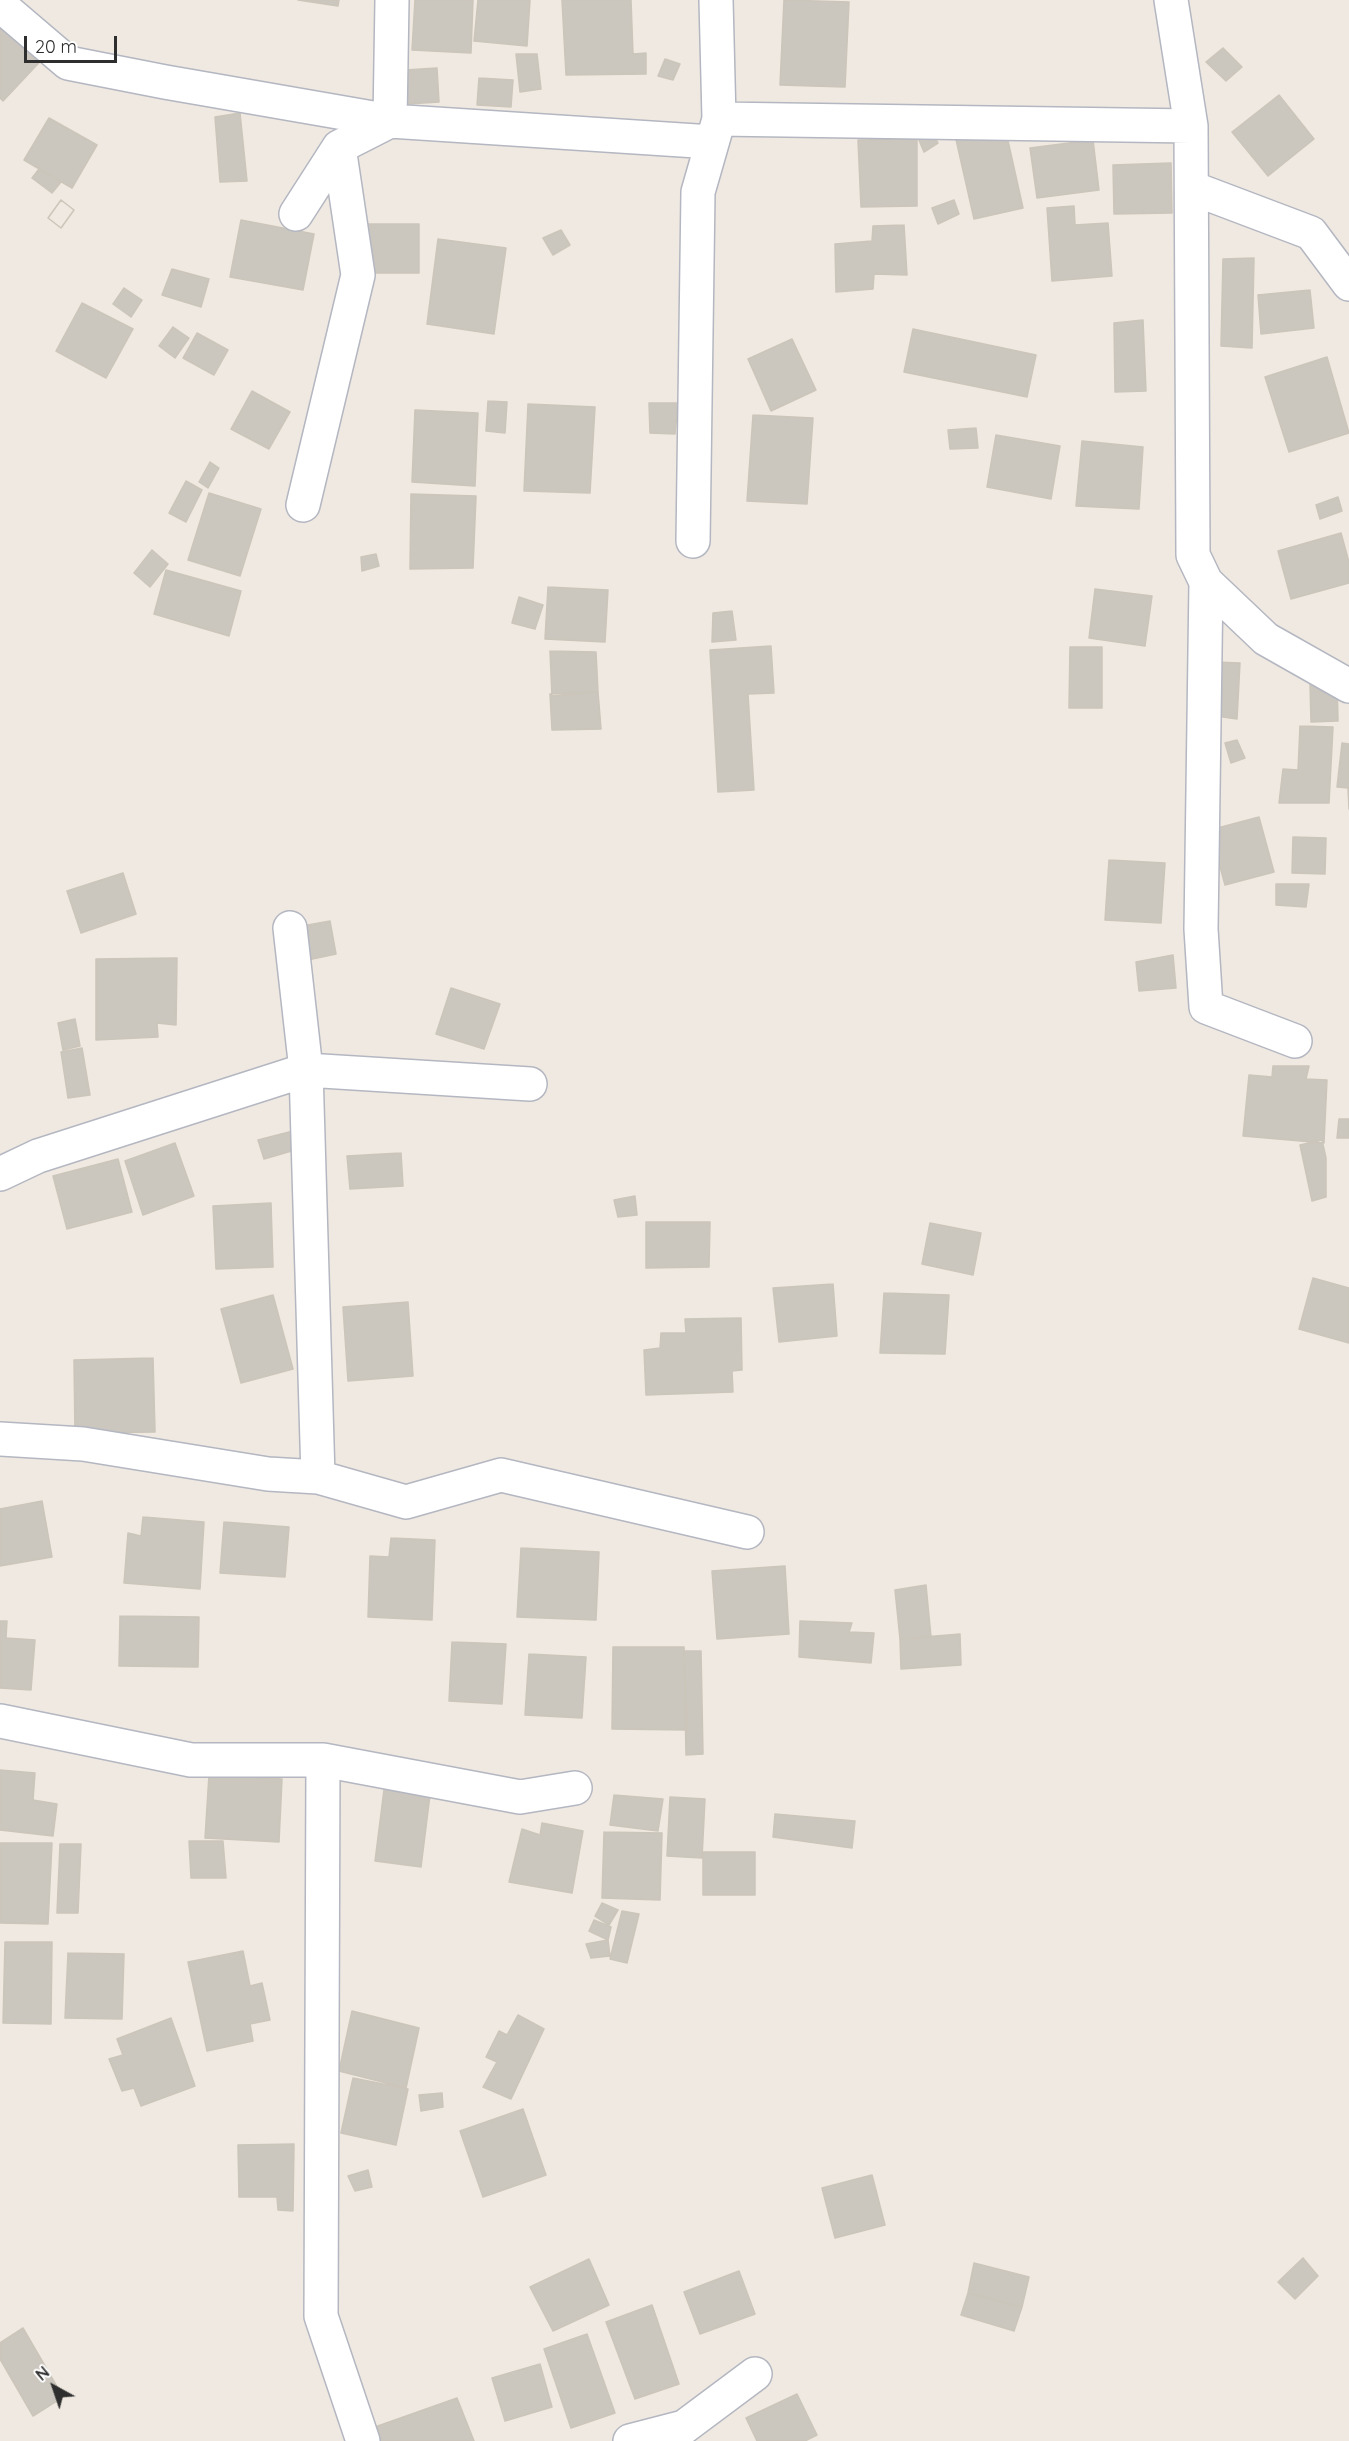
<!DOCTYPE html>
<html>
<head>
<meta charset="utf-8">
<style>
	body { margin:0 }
	#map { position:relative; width:1349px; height:2441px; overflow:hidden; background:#efe9e1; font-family:Quicksand,sans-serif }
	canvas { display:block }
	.north { position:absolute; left:24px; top:2357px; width:60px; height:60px; -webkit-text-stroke:4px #fff; paint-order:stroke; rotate:320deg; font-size:16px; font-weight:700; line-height:24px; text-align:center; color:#2e2e2e }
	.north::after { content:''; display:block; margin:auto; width:21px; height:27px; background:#2e2e2e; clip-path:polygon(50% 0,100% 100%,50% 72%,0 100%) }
	.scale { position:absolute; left:24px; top:36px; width:93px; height:27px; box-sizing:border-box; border:3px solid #2e2e2e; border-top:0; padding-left:8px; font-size:18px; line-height:21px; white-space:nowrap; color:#2e2e2e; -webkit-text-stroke:4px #fff; paint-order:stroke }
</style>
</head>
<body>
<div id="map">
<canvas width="1349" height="2441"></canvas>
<div class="north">N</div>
<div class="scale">20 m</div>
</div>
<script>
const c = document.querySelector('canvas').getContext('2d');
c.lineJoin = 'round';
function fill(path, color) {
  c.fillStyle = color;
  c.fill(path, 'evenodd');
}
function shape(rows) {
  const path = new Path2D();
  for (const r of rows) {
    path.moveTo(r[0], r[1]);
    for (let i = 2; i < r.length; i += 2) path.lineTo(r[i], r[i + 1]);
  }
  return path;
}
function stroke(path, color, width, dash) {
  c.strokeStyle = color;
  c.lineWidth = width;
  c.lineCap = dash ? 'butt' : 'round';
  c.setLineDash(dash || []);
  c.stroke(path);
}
const building = shape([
	[298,0,339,0,338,6,298,0],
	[415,0,473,0,471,53,412,50,415,0],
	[478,0,530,0,527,46,474,41,478,0],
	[562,0,631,0,633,54,646,53,646,74,566,75,562,0],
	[784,0,849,2,845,87,780,85,784,0],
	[2,28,18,43,30,32,50,51,3,101,0,98,0,30,2,28],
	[1223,48,1242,67,1226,81,1206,62,1223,48],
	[516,54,537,54,541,89,520,92,516,54],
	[665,59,680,64,673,80,658,76,665,59],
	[437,68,439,102,407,104,405,70,437,68],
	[479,78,513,80,511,107,477,105,479,78],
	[1279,95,1314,139,1268,176,1232,132,1279,95],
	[240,113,247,181,220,182,215,117,240,113],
	[49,118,97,145,72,188,24,160,49,118],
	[1004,123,1023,208,974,219,955,135,1004,123],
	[930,129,938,143,924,152,916,133,930,129],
	[917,139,917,206,861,207,858,140,917,139],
	[1093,140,1099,190,1037,198,1030,148,1093,140],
	[1171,163,1172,213,1114,214,1113,165,1171,163],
	[39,169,61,182,52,193,32,178,39,169],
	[61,200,74,210,61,228,48,218,61,200],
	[61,200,74,210,61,228,48,218,61,200],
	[954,200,959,214,938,224,932,208,954,200],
	[1074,206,1075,225,1108,223,1112,276,1052,281,1047,208,1074,206],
	[241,220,314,234,303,290,230,277,241,220],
	[368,224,419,224,419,273,367,273,368,224],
	[904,225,907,275,874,274,873,289,836,292,835,244,872,241,873,226,904,225],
	[561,230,570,245,553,255,543,238,561,230],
	[438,239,506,248,494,334,427,324,438,239],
	[1254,258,1252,348,1221,346,1223,259,1254,258],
	[172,269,209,279,201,307,162,295,172,269],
	[124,288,142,300,131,317,113,304,124,288],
	[1310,290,1314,328,1261,334,1258,295,1310,290],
	[82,303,133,329,106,378,56,351,82,303],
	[1143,320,1146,391,1115,392,1114,323,1143,320],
	[173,327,189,338,175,358,159,346,173,327],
	[913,329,1036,355,1027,397,904,372,913,329],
	[197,333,228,350,214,375,183,358,197,333],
	[792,339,816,390,771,411,748,359,792,339],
	[1327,357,1349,433,1289,452,1265,377,1327,357],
	[252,391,290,412,269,449,231,429,252,391],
	[488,401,507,402,505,433,486,431,488,401],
	[649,403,678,403,675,434,650,433,649,403],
	[528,404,595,407,590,493,524,491,528,404],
	[415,410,478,413,475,486,412,482,415,410],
	[753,415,813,418,807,504,747,501,753,415],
	[976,428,978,448,950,449,948,430,976,428],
	[996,435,1060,446,1051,499,987,487,996,435],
	[1082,441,1143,447,1139,509,1076,506,1082,441],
	[210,462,219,468,208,488,199,482,210,462],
	[186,481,202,490,186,522,169,513,186,481],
	[209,493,261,509,240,576,188,560,209,493],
	[411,494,476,496,473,568,410,569,411,494],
	[1338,497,1342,511,1320,519,1316,505,1338,497],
	[1341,533,1349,562,1349,583,1291,599,1278,551,1341,533],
	[152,550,168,564,150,587,134,573,152,550],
	[376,554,379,566,362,571,361,557,376,554],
	[166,570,241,591,229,636,154,614,166,570],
	[548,587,608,590,605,642,545,639,548,587],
	[1095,589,1152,596,1145,646,1089,638,1095,589],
	[519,597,543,605,535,629,512,623,519,597],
	[732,611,736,640,712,642,713,613,732,611],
	[771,646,774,693,748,694,754,790,718,792,710,650,771,646],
	[1070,647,1102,647,1102,708,1069,708,1070,647],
	[550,651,596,652,598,692,552,696,550,651],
	[1214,662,1240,663,1237,719,1209,715,1214,662],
	[1337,682,1338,721,1311,722,1310,683,1337,682],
	[598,692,601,729,552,730,550,694,598,692],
	[1300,726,1333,727,1329,803,1279,803,1283,769,1298,770,1300,726],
	[1237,740,1245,758,1231,763,1225,743,1237,740],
	[1342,743,1349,744,1349,809,1348,788,1337,787,1342,743],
	[1259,817,1274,872,1225,885,1210,830,1259,817],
	[1293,837,1326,838,1325,874,1292,873,1293,837],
	[1109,860,1165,863,1161,923,1105,920,1109,860],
	[123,873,136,914,81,933,67,891,123,873],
	[1276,884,1309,884,1306,907,1276,905,1276,884],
	[330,921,336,954,303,961,297,927,330,921],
	[1173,955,1176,988,1139,991,1136,962,1173,955],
	[177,958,176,1025,157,1023,158,1037,96,1040,96,959,177,958],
	[451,988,500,1004,484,1049,436,1034,451,988],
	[75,1019,80,1046,63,1050,58,1023,75,1019],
	[82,1048,90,1095,68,1098,61,1052,82,1048],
	[1273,1066,1309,1066,1306,1079,1327,1080,1324,1143,1243,1136,1249,1075,1272,1077,1273,1066],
	[1339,1119,1349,1119,1349,1138,1337,1138,1339,1119],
	[293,1131,295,1150,264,1159,258,1140,293,1131],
	[1322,1140,1326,1158,1326,1197,1312,1201,1300,1145,1322,1140],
	[175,1143,194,1196,143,1215,125,1161,175,1143],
	[401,1153,403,1186,350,1189,347,1156,401,1153],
	[118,1159,132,1212,67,1229,53,1176,118,1159],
	[635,1196,637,1215,618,1217,614,1200,635,1196],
	[271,1203,273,1267,216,1269,213,1206,271,1203],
	[646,1222,710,1222,709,1267,646,1268,646,1222],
	[930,1223,981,1233,973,1275,922,1264,930,1223],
	[1313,1278,1349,1288,1349,1343,1299,1329,1313,1278],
	[833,1284,837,1336,779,1342,773,1288,833,1284],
	[884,1293,949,1295,945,1354,880,1353,884,1293],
	[273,1295,293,1369,241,1383,221,1309,273,1295],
	[408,1302,413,1376,348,1381,343,1307,408,1302],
	[741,1318,742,1370,732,1371,733,1392,646,1395,644,1350,660,1348,661,1333,686,1333,685,1319,741,1318],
	[153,1358,155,1432,75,1433,74,1360,153,1358],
	[42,1501,52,1557,0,1566,0,1509,42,1501],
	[143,1517,204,1522,200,1589,124,1583,128,1533,141,1536,143,1517],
	[224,1522,289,1527,285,1577,220,1573,224,1522],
	[391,1538,435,1540,432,1620,368,1617,370,1556,389,1557,391,1538],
	[521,1548,599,1552,596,1620,517,1617,521,1548],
	[785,1566,789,1634,717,1639,712,1571,785,1566],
	[926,1585,931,1637,900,1639,895,1590,926,1585],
	[120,1616,199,1617,198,1667,119,1666,120,1616],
	[0,1621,7,1621,6,1638,35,1640,31,1690,0,1688,0,1621],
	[800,1621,852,1623,849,1632,874,1633,871,1663,799,1657,800,1621],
	[960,1634,961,1665,901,1669,900,1639,960,1634],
	[452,1642,506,1644,502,1704,449,1701,452,1642],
	[613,1647,684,1647,687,1730,612,1729,613,1647],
	[684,1651,701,1651,703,1754,686,1755,684,1651],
	[529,1654,586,1657,582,1718,525,1715,529,1654],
	[0,1770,35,1773,33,1800,57,1804,53,1836,0,1830,0,1770],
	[209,1775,282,1779,279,1842,205,1838,209,1775],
	[385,1782,431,1787,421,1867,375,1861,385,1782],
	[614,1795,663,1799,658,1831,610,1825,614,1795],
	[670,1797,705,1799,702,1858,667,1856,670,1797],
	[775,1814,855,1821,852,1848,773,1837,775,1814],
	[542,1823,583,1831,572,1893,509,1882,522,1829,540,1835,542,1823],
	[604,1832,662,1833,660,1900,602,1898,604,1832],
	[189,1841,223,1841,226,1878,191,1878,189,1841],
	[0,1843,52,1843,48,1924,0,1923,0,1843],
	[60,1844,81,1844,78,1913,57,1913,60,1844],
	[703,1852,755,1852,755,1895,703,1895,703,1852],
	[602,1903,618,1910,609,1925,595,1916,602,1903],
	[622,1911,639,1914,627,1963,610,1959,622,1911],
	[594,1920,611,1927,608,1940,589,1931,594,1920],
	[608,1940,610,1956,591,1958,586,1944,608,1940],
	[5,1942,52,1942,51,2024,3,2023,5,1942],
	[243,1951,250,1986,262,1983,270,2020,250,2024,253,2041,207,2051,188,1962,243,1951],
	[68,1953,124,1954,122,2019,65,2018,68,1953],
	[352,2011,419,2028,406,2088,339,2071,352,2011],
	[518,2015,544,2029,511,2099,483,2087,497,2062,486,2057,499,2031,507,2035,518,2015],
	[171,2018,195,2086,141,2106,134,2088,122,2091,109,2059,123,2055,117,2039,171,2018],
	[353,2078,408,2089,396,2145,341,2133,353,2078],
	[442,2093,443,2107,421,2111,419,2095,442,2093],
	[523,2109,546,2175,483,2197,460,2131,523,2109],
	[294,2144,293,2211,278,2210,277,2197,239,2197,238,2145,294,2144],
	[368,2170,372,2187,355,2191,348,2176,368,2170],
	[872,2175,885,2225,835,2238,822,2188,872,2175],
	[1303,2258,1318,2276,1295,2299,1278,2282,1303,2258],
	[589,2259,609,2305,553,2331,530,2287,589,2259],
	[974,2263,1029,2277,1022,2307,968,2293,974,2263],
	[739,2271,755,2314,700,2334,684,2292,739,2271],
	[968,2293,1022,2307,1014,2331,961,2315,968,2293],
	[652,2305,679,2384,635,2399,606,2322,652,2305],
	[23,2328,63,2397,33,2416,0,2359,0,2343,23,2328],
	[587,2334,615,2413,571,2428,544,2349,587,2334],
	[540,2364,552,2407,505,2421,492,2378,540,2364],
	[797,2394,817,2435,805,2441,757,2441,746,2418,797,2394],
	[457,2398,474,2441,380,2441,375,2427,457,2398]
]);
const street = shape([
	[1171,0,1191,126,1193,555,1206,582,1266,639,1349,686],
	[0,5,68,63,165,82,390,121,392,0],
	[719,119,1191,126],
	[1192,188,1311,233,1349,284],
	[296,214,339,147,390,121,712,142],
	[303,505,358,275,339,147],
	[693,541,698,192,719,119,716,0],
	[1206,582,1201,929,1206,1007,1295,1041],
	[0,1174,38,1156,306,1070,530,1084],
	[0,1439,83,1444,268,1474,318,1477,306,1070,290,928],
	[318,1477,406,1502,501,1475,747,1532],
	[0,1721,191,1760,323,1760,520,1797,575,1788],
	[323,1760,321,2316,363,2441],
	[630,2441,684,2427,755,2374]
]);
fill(building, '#cbc7bf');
stroke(building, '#cbc5ba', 1.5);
stroke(street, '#b4b7c1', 36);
stroke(street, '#fff', 33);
</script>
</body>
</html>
